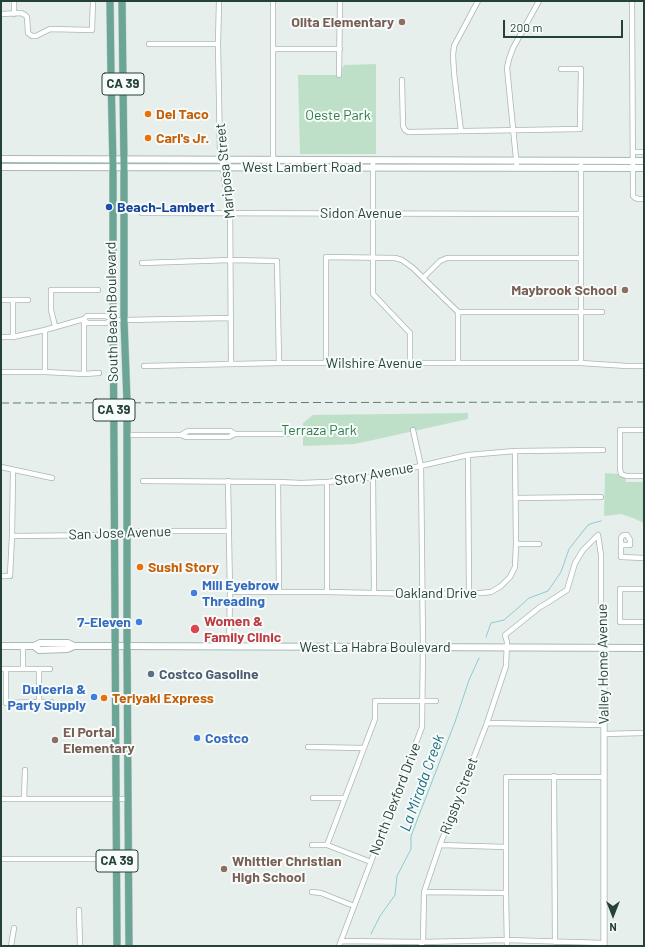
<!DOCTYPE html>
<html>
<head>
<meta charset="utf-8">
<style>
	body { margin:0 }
	#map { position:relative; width:645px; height:947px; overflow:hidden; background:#e6efeb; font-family:Barlow,sans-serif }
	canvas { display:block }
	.frame { position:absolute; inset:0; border:2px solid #24423a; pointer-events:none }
	.north { position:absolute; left:593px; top:895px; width:40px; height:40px; -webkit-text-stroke:3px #f7fbf9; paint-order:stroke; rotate:180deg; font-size:11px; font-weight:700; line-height:16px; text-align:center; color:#24423a }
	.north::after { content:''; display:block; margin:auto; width:14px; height:18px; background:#24423a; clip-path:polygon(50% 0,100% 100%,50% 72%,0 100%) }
	.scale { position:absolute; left:503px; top:20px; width:120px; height:18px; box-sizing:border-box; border:2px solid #24423a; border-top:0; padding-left:5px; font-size:12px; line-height:14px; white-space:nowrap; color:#24423a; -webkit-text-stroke:3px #f7fbf9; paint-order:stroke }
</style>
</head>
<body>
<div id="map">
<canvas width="645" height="947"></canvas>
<div class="frame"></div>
<div class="north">N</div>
<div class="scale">200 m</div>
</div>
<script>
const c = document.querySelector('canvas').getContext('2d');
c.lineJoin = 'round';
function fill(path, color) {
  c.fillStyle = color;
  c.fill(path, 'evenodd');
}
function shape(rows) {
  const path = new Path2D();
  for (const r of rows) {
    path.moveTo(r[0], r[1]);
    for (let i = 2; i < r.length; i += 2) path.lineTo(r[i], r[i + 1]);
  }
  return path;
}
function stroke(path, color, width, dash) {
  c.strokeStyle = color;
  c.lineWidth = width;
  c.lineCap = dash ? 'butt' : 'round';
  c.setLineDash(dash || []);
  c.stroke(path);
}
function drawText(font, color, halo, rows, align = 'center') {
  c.font = font + ' Barlow,sans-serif';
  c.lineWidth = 4;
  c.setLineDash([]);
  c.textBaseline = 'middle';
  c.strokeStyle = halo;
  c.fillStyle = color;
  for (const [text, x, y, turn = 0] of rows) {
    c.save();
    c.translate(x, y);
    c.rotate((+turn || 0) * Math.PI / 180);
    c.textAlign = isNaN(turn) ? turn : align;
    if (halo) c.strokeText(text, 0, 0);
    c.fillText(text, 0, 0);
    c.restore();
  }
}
const green = shape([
	[376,64,376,154,300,154,298,75,339,75,344,65],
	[468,413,468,419,355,444,303,446,303,423,313,415],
	[605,473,619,474,625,478,626,482,644,482,644,523,633,518,621,514,604,516]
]);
const stream = shape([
	[486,637,491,623,504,620,518,608,529,598,548,591,561,572,569,549,588,525,593,523,601,521],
	[371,934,380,916,395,895,397,876,411,849,411,836,455,722,469,680,479,658]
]);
const minor = shape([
	[219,1,218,44,220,153,223,167,225,184,230,199,231,364],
	[273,1,273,167],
	[632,1,633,193,633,196,635,198,639,199,644,199],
	[1,14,21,13,25,15,27,17,28,33,32,36,36,36,50,29,92,30,93,1],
	[14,14,14,1],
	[149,44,218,44],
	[273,49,340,49],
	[339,75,340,1],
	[402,80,403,126,405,130,408,132,580,129,581,69,561,69],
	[461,131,454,73,453,55,454,46,478,1],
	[633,152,644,152],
	[373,161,373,294,410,333,410,363],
	[517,168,507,68,509,59,513,48,539,1],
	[142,213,581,214],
	[142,263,231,260,277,261,279,363],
	[423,278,440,261,447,258,581,258],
	[1,300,28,300],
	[458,312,602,312],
	[458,312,458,363],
	[84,319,84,374],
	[84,319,87,323,106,323,113,320],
	[55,326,51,310,51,290,98,290],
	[45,330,45,372],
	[1,337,13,337,45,330,84,319,87,316,106,316,113,320,124,320,230,318],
	[13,337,13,300],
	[326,363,326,257,395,258,402,260,413,268,458,312],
	[581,363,581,165],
	[144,366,279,363,581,363,627,366,644,366],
	[1,372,45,372,84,374,99,373],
	[644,430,620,430,620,469,621,474,626,476,644,476],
	[126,435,181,435,188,431,230,431,235,434],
	[181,435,186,437,229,437,235,434,289,434],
	[468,455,469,593],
	[1,467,52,478],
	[373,477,374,592],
	[143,481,278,482,301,483,327,482,373,477,468,455,515,451,603,450],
	[228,481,230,592,229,647],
	[278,482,279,592],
	[327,482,327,592],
	[516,498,601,497],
	[12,536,115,535,127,531,229,531],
	[516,544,539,544],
	[621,545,630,545,630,540,627,535,624,535,622,536,621,539,621,557,644,558],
	[1,576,10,576,12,536,13,470],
	[644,589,620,589,620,622,644,622],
	[230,592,327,592,422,594,481,593,491,592,501,586,510,577,515,567,516,544,515,451],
	[1,669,23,669,23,646],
	[6,669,6,703,39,702,39,669],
	[23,669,50,669],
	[39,702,51,702],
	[487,723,604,725],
	[604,734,644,733],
	[308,747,364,748],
	[554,776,555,942],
	[313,798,344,798],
	[1,799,128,799],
	[24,799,25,770],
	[312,845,327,845,371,862],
	[327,845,375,719,375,701,436,701],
	[440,845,506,847],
	[1,859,99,859],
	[312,892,321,893,354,906],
	[424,892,506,893],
	[79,910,80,946],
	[341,941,423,942,507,940,604,943],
	[11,946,14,928],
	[339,946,422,727,423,647,421,466,413,430],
	[421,946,423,942,424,892,440,845,487,723,506,666,507,642,505,635,540,607,547,603,567,590,575,563,583,550,598,535,601,555,601,634,604,648],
	[507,946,506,893,506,777,604,777]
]);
const tertiary = shape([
	[604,946,604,648]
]);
const secondary = shape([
	[1,159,644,161],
	[1,167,644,168],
	[1,646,34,646,40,643,68,643,74,646,109,646,402,647,644,648],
	[34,646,39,650,67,649,74,646]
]);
const primary = shape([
	[110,1,111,75,113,167,113,290,117,946],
	[122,1,124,167,124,320,127,402,127,646,129,946]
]);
const rail = shape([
	[1,403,644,402]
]);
const markers = [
	[402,22,4,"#8d6e63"],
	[148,114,4,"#e8710a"],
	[148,138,4,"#e8710a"],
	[109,207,4,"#1a4fb4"],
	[625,290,4,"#8d6e63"],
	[140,567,4,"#e8710a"],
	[194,593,4,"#3f7fe0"],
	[139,622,4,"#3f7fe0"],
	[195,629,5,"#e0444e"],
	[151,674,4,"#5c6f8a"],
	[94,697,4,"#3f7fe0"],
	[104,698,4,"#e8710a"],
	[197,738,4,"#3f7fe0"],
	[55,740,4,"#8d6e63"],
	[224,869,4,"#8d6e63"]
];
const shields = [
	[123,84,42],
	[114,410,42],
	[117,861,42]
];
const shieldNames = [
	["CA 39",123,84],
	["CA 39",114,410],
	["CA 39",117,861]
];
const educationNames = [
	["Olita Elementary",394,22],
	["Maybrook School",617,290],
	["El Portal",63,732,"left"],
	["Elementary",63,748,"left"],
	["Whittier Christian",232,861,"left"],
	["High School",232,877,"left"]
];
const foodNames = [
	["Del Taco",156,114],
	["Carl's Jr.",156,138],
	["Sushi Story",148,567],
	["Teriyaki Express",112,698]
];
const parkNames = [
	["Oeste Park",338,115],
	["Terraza Park",319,430]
];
const streetNames = [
	["West Lambert Road",302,167],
	["Mariposa Street",225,171,-96],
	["Sidon Avenue",361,213],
	["South Beach Boulevard",112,312,-91],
	["Wilshire Avenue",374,363],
	["Story Avenue",374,474,-10],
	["San Jose Avenue",120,533,-2],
	["Oakland Drive",436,593],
	["West La Habra Boulevard",375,647],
	["Valley Home Avenue",603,664,-91],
	["Rigsby Street",459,796,-69],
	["North Dexford Drive",395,799,-69]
];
const transitNames = [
	["Beach-Lambert",117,207]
];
const shopNames = [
	["Mili Eyebrow",202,585],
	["Threading",202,601],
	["7-Eleven",131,622,"right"],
	["Dulceria &",86,689,"right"],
	["Party Supply",86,705,"right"],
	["Costco",205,738]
];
const healthNames = [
	["Women &",204,621],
	["Family Clinic",204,637]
];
const serviceNames = [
	["Costco Gasoline",159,674]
];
const waterNames = [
	["La Mirada Creek",422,783,-70]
];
fill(green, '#bfe0c8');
stroke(stream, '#8ec9d4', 1);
stroke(minor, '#a8b8b2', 6);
stroke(tertiary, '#a8b8b2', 7);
stroke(secondary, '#a4bbb3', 8);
stroke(primary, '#c2cac8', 8);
stroke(minor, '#fff', 4.5);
stroke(tertiary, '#fff', 5.5);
stroke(secondary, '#fff', 6);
stroke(primary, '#6aa596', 7);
stroke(rail, '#5f7d75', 1, [8, 4]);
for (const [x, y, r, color] of markers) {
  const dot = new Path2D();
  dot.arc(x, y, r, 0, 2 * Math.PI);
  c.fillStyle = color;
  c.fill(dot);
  stroke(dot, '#f7fbf9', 1.5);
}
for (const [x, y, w] of shields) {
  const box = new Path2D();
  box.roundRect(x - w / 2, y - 11, w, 22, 3);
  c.fillStyle = '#f7fbf9';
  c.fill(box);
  stroke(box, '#24423a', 1);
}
drawText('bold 13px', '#24423a', null, shieldNames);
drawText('bold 14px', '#785e54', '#f7fbf9', educationNames, 'right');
drawText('bold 14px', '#c56008', '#f7fbf9', foodNames, 'left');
drawText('14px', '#2d7a4b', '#f7fbf9', parkNames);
drawText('14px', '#24423a', '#f7fbf9', streetNames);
drawText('bold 14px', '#164399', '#f7fbf9', transitNames, 'left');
drawText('bold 14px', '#366cbe', '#f7fbf9', shopNames, 'left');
drawText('bold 14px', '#be3a42', '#f7fbf9', healthNames, 'left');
drawText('bold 14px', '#4e5e75', '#f7fbf9', serviceNames, 'left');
drawText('italic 15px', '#1c6f80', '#f7fbf9', waterNames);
</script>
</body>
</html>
